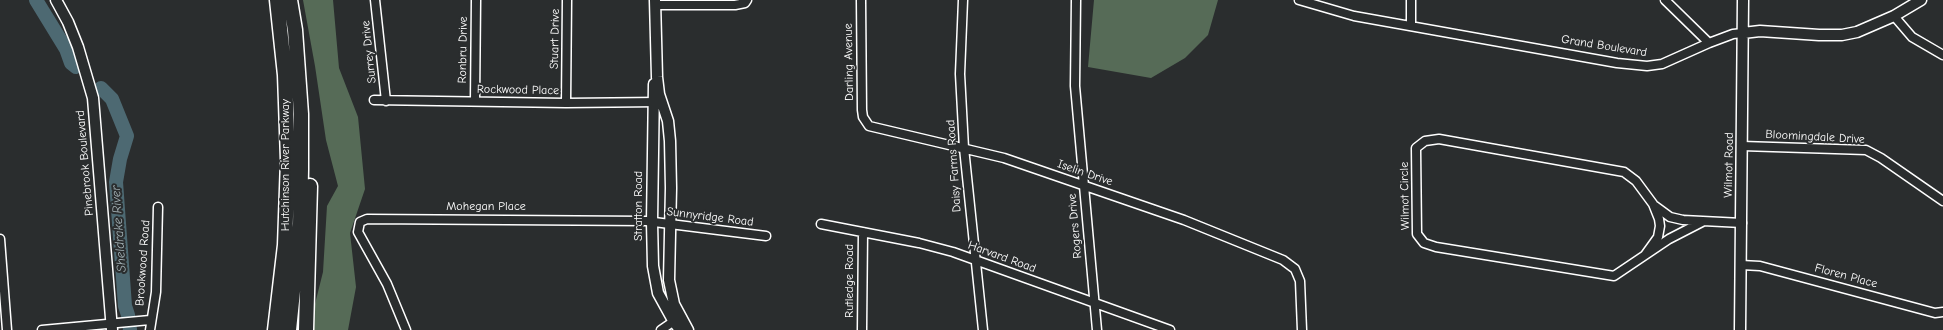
<!DOCTYPE html>
<html>
<head>
<meta charset="utf-8">
<style>
	body { margin:0 }
	canvas { display:block; background:#2a2d2e }
</style>
</head>
<body>
<canvas width="1943" height="330"></canvas>
<script>
const c = document.querySelector('canvas').getContext('2d');
c.lineJoin = 'round';
function fill(path, color) {
  c.fillStyle = color;
  c.fill(path, 'evenodd');
}
function shape(rows) {
  const path = new Path2D();
  for (const r of rows) {
    path.moveTo(r[0], r[1]);
    for (let i = 2; i < r.length; i += 2) path.lineTo(r[i], r[i + 1]);
  }
  return path;
}
function stroke(path, color, width, dash) {
  c.strokeStyle = color;
  c.lineWidth = width;
  c.lineCap = dash ? 'butt' : 'round';
  c.setLineDash(dash || []);
  c.stroke(path);
}
function drawText(font, color, halo, rows, align = 'center') {
  c.font = font + ' "Comic Neue",sans-serif';
  c.lineWidth = 4;
  c.setLineDash([]);
  c.textBaseline = 'middle';
  c.strokeStyle = halo;
  c.fillStyle = color;
  for (const [text, x, y, turn = 0] of rows) {
    c.save();
    c.translate(x, y);
    c.rotate((+turn || 0) * Math.PI / 180);
    c.textAlign = isNaN(turn) ? turn : align;
    if (halo) c.strokeText(text, 0, 0);
    c.fillText(text, 0, 0);
    c.restore();
  }
}
const green = shape([
	[303,0,333,0,339,68,358,117,365,189,350,233,356,287,348,330,311,330,312,316,323,272,327,206,338,186,326,140,315,66],
	[1094,0,1218,0,1208,35,1185,58,1151,78,1088,67]
]);
const river = shape([
	[36,0,66,49,71,63,76,67],
	[101,88,112,99,127,136,120,159,116,182,125,306,128,315,130,330]
]);
const minor = shape([
	[375,0,386,101],
	[861,0,862,110,863,117,869,126,1004,158,1184,220,1283,260,1295,269,1300,281,1302,330],
	[963,0,960,74,964,148,983,330],
	[1076,0,1075,86,1097,330],
	[1299,0,1354,16,1617,63,1647,66,1662,64,1709,43,1733,34,1743,33],
	[1665,0,1709,43],
	[655,5,735,5,745,3,747,0],
	[1894,16,1912,37,1943,55],
	[1411,26,1411,0],
	[374,100,566,103,659,102],
	[475,101,476,0],
	[566,103,567,0],
	[1742,146,1866,150,1881,158,1943,201],
	[1655,206,1670,217,1683,220,1742,223],
	[821,224,919,243,953,252,1170,330],
	[0,239,7,330],
	[1645,255,1658,237,1660,226,1659,219,1653,204,1636,181,1624,172,1439,139,1425,141,1416,148,1417,234,1424,243,1436,247,1614,276,1669,239,1702,222],
	[1741,265,1760,266,1935,313,1943,312],
	[42,330,150,320],
	[150,330,156,292,158,207],
	[406,330,387,284,358,232,360,222,367,219,646,221,766,236],
	[661,330,677,319],
	[862,330,863,232]
]);
const tertiary = shape([
	[56,0,68,22,78,47,93,98,112,330],
	[655,0,657,77,659,94,668,121,670,141,671,188,669,280,674,304,688,330],
	[1743,33,1760,31,1819,35,1842,35,1857,32,1894,16,1921,0],
	[654,84,652,222,653,266,658,293,674,322,680,330],
	[1740,330,1743,0]
]);
const motorway = shape([
	[275,330,285,245,288,160,285,75,277,0],
	[289,330,300,224,301,169,301,114,295,30,290,0],
	[306,330,310,186]
]);
const streetNames = [
	["Stuart Drive",555,39,-89],
	["Grand Boulevard",1604,46,9],
	["Ronbru Drive",463,50,-89],
	["Surrey Drive",369,52,-96],
	["Darling Avenue",849,62,-91],
	["Rockwood Place",518,90,1],
	["Bloomingdale Drive",1815,137,3],
	["Pinebrook Boulevard",85,163,-95],
	["Hutchinson River Parkway",286,165,-90],
	["Wilmot Road",1729,165,-89],
	["Daisy Farms Road",954,166,-94],
	["Iselin Drive",1085,173,19],
	["Wilmot Circle",1405,196,-91],
	["Stratton Road",639,206,-90],
	["Mohegan Place",486,207],
	["Sunnyridge Road",710,217,7],
	["Rogers Drive",1075,226,-95],
	["Harvard Road",1002,257,20],
	["Brookwood Road",143,263,-86],
	["Floren Place",1846,276,15],
	["Rutledge Road",850,281,-90]
];
const waterNames = [
	["Sheldrake River",119,229,-94]
];
fill(green, '#566b57');
stroke(river, '#4d6972', 14);
stroke(minor, '#fff', 11);
stroke(tertiary, '#fff', 13);
stroke(motorway, '#fff', 17);
stroke(minor, '#2a2d2e', 8);
stroke(tertiary, '#2a2d2e', 10);
stroke(motorway, '#2a2d2e', 14);
drawText('12px', '#fff', '#2a2d2e', streetNames);
drawText('italic 13px', '#a6b4b8', '#2a2d2e', waterNames);
</script>
</body>
</html>
